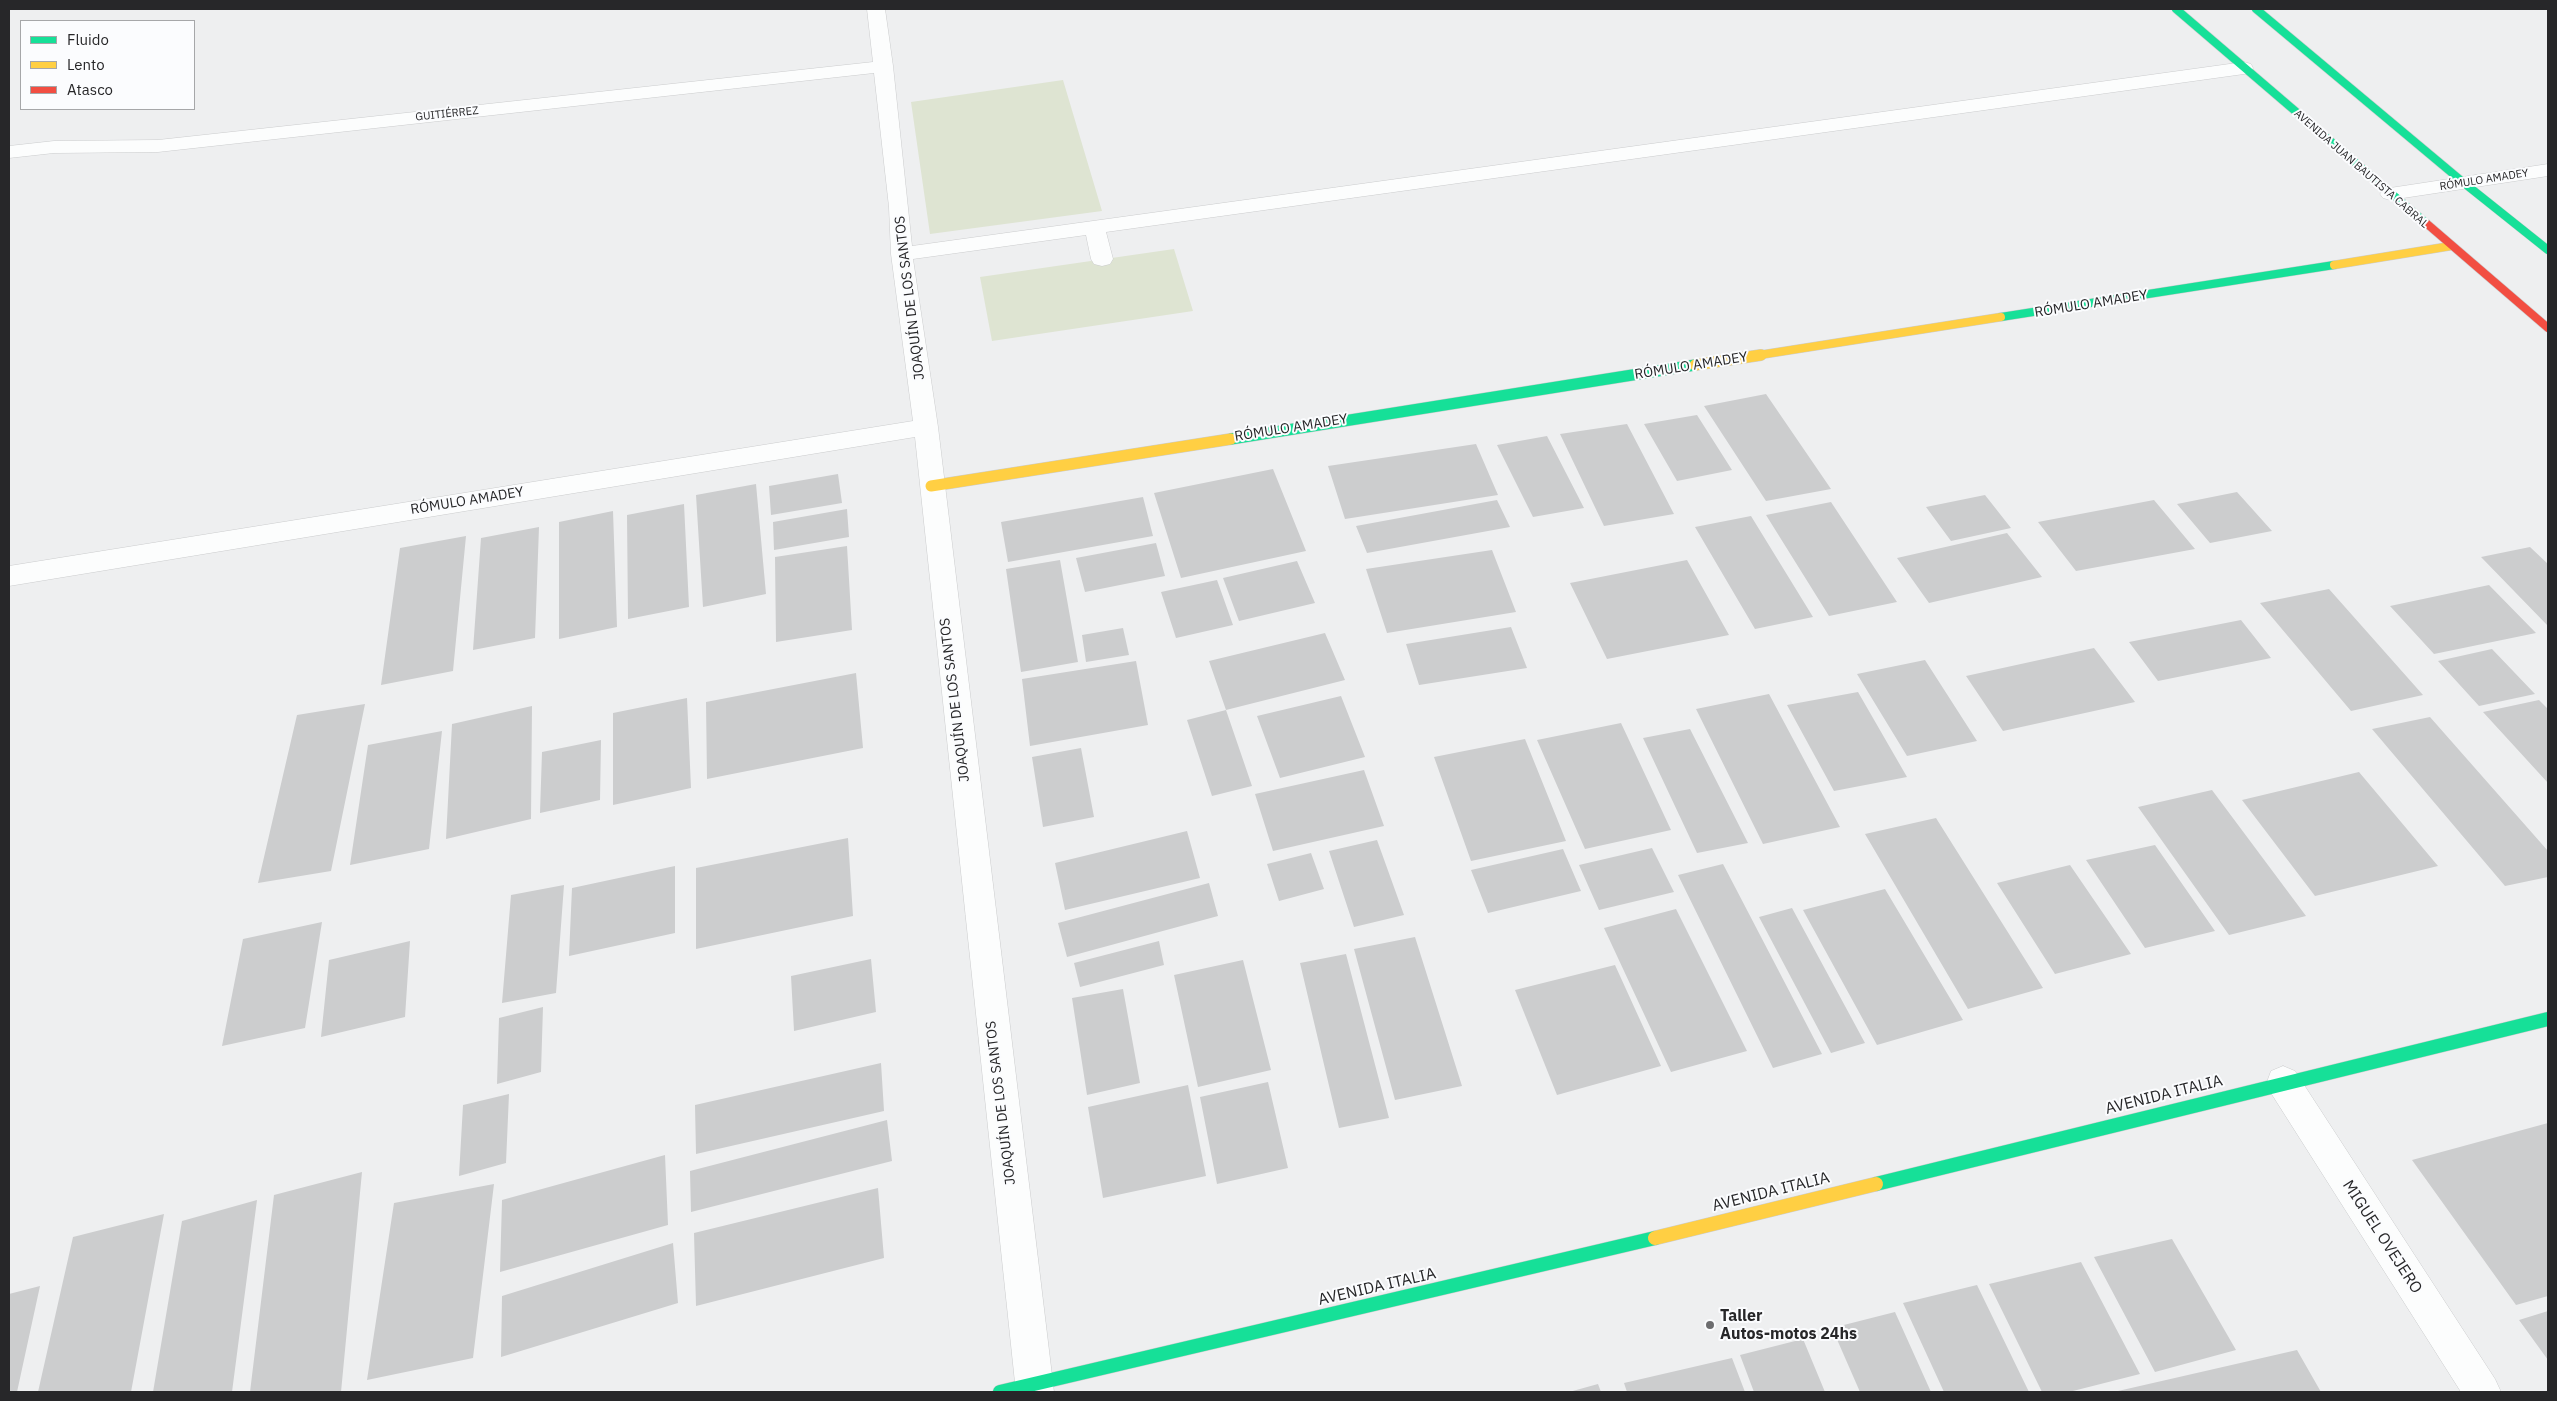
<!DOCTYPE html>
<html>
<head>
<meta charset="utf-8">
<style>
	body { margin:0 }
	#map { position:relative; width:2557px; height:1401px; overflow:hidden; background:#eeeff0; font-family:"IBM Plex Sans",sans-serif }
	canvas { display:block }
	.frame { position:absolute; inset:0; border:10px solid #272729; pointer-events:none }
	.legend { position:absolute; left:20px; top:20px; width:175px; height:90px; box-sizing:border-box; background:#fbfcfe; border:1px solid #a6a7a9; margin:0; padding:6px 9px; list-style:none; font-size:15px; color:#272729 }
	.legend li { display:flex; align-items:center; gap:10px; height:25px }
	.legend b { width:25px; border:1px solid #a6a7a9 }
</style>
</head>
<body>
<div id="map">
<canvas width="2557" height="1401"></canvas>
<div class="frame"></div>
<ul class="legend">
<li><b style="height:6px;background:#16e098"></b>Fluido</li>
<li><b style="height:6px;background:#ffcf43"></b>Lento</li>
<li><b style="height:6px;background:#f24e42"></b>Atasco</li>
</ul>
</div>
<script>
const c = document.querySelector('canvas').getContext('2d');
c.lineJoin = 'round';
function fill(path, color) {
  c.fillStyle = color;
  c.fill(path, 'evenodd');
}
function shape(rows) {
  const path = new Path2D();
  for (const r of rows) {
    path.moveTo(r[0], r[1]);
    for (let i = 2; i < r.length; i += 2) path.lineTo(r[i], r[i + 1]);
  }
  return path;
}
function stroke(path, color, width, dash) {
  c.strokeStyle = color;
  c.lineWidth = width;
  c.lineCap = dash ? 'butt' : 'round';
  c.setLineDash(dash || []);
  c.stroke(path);
}
function drawText(font, color, halo, rows, align = 'center') {
  c.font = font + ' "IBM Plex Sans",sans-serif';
  c.lineWidth = 4;
  c.setLineDash([]);
  c.textBaseline = 'middle';
  c.strokeStyle = halo;
  c.fillStyle = color;
  for (const [text, x, y, turn = 0] of rows) {
    c.save();
    c.translate(x, y);
    c.rotate((+turn || 0) * Math.PI / 180);
    c.textAlign = isNaN(turn) ? turn : align;
    if (halo) c.strokeText(text, 0, 0);
    c.fillText(text, 0, 0);
    c.restore();
  }
}
const green = shape([
	[1063,80,1102,211,930,234,911,102],
	[1174,249,1193,311,992,341,980,277]
]);
const building = shape([
	[1766,394,1831,489,1766,501,1704,406],
	[1697,415,1732,470,1677,481,1644,424],
	[1627,424,1674,514,1604,526,1560,434],
	[1547,436,1584,508,1533,517,1497,445],
	[1476,444,1498,495,1345,519,1328,466],
	[1273,469,1306,551,1181,578,1154,493],
	[838,474,842,503,771,515,769,486],
	[756,484,766,594,703,607,696,495],
	[2237,492,2272,531,2210,543,2177,504],
	[1985,495,2011,528,1951,541,1926,507],
	[1143,497,1153,536,1008,562,1001,522],
	[1497,500,1510,527,1367,553,1356,526],
	[2154,500,2195,549,2076,571,2038,522],
	[1831,502,1897,602,1829,616,1766,515],
	[684,504,689,607,628,619,627,515],
	[847,509,849,537,774,550,773,522],
	[613,511,617,627,559,639,559,522],
	[1751,516,1813,617,1755,629,1695,527],
	[539,527,535,638,473,650,481,538],
	[2007,533,2042,577,1929,603,1897,558],
	[466,536,453,671,381,685,400,548],
	[1156,543,1165,576,1085,592,1076,558],
	[847,546,852,630,776,642,775,557],
	[2530,547,2548,564,2548,626,2481,557],
	[1492,550,1516,612,1387,633,1366,569],
	[1060,560,1078,662,1021,672,1006,569],
	[1687,560,1729,635,1607,659,1570,583],
	[1297,561,1315,603,1239,621,1223,578],
	[1217,580,1233,625,1176,638,1161,592],
	[2489,585,2536,633,2434,654,2390,606],
	[2329,589,2423,695,2351,711,2260,603],
	[2241,620,2271,658,2158,681,2129,642],
	[1511,627,1527,668,1419,685,1406,644],
	[1123,628,1129,655,1086,662,1082,635],
	[1325,633,1345,680,1226,710,1209,661],
	[2094,648,2135,702,2003,731,1966,676],
	[2492,649,2535,694,2479,706,2438,661],
	[1925,660,1977,741,1907,756,1857,674],
	[1136,661,1148,725,1030,746,1022,679],
	[856,673,863,748,707,779,706,702],
	[1858,692,1907,777,1834,791,1787,705],
	[1769,694,1840,827,1763,844,1696,709],
	[1341,696,1365,757,1280,778,1257,716],
	[687,698,691,788,613,805,613,713],
	[2539,700,2548,709,2548,783,2483,712],
	[365,704,331,871,258,883,297,715],
	[532,706,531,819,446,839,452,724],
	[1226,710,1252,786,1212,796,1187,720],
	[2430,717,2548,851,2548,877,2505,886,2372,729],
	[1621,723,1671,830,1585,849,1537,740],
	[1690,729,1748,843,1697,853,1643,738],
	[442,731,429,849,350,865,368,745],
	[1525,739,1566,841,1471,861,1434,757],
	[601,740,600,800,540,813,542,752],
	[1081,748,1094,817,1043,827,1032,757],
	[1364,770,1384,826,1273,851,1255,794],
	[2359,772,2438,866,2315,896,2242,800],
	[2212,790,2306,916,2229,935,2138,807],
	[1936,818,2043,988,1968,1009,1865,834],
	[1187,831,1200,878,1065,910,1055,863],
	[848,838,853,916,696,949,696,868],
	[1377,840,1404,915,1354,927,1329,851],
	[2155,845,2215,931,2145,948,2086,860],
	[1652,848,1674,892,1599,910,1579,865],
	[1563,849,1581,891,1488,913,1471,870],
	[1311,853,1324,889,1279,901,1267,864],
	[1723,864,1822,1054,1773,1068,1678,875],
	[2070,865,2131,954,2055,974,1997,883],
	[675,866,675,933,569,956,572,888],
	[1209,883,1218,916,1067,957,1058,923],
	[564,885,556,993,502,1003,511,895],
	[1885,889,1963,1020,1877,1045,1803,910],
	[1792,908,1865,1043,1831,1053,1759,917],
	[1676,909,1747,1051,1671,1072,1604,928],
	[322,922,305,1028,222,1046,243,939],
	[1415,937,1462,1086,1395,1100,1354,949],
	[410,941,405,1017,321,1037,329,960],
	[1159,941,1164,965,1080,987,1074,963],
	[1346,954,1389,1118,1339,1128,1300,963],
	[871,959,876,1012,794,1031,791,976],
	[1243,960,1271,1070,1198,1087,1174,975],
	[1615,965,1661,1066,1557,1095,1515,990],
	[1123,989,1140,1083,1087,1095,1072,998],
	[543,1007,541,1072,497,1084,499,1018],
	[881,1063,884,1111,696,1154,695,1105],
	[1268,1082,1288,1168,1217,1184,1200,1097],
	[1188,1085,1206,1176,1103,1198,1088,1107],
	[509,1094,506,1163,459,1176,463,1105],
	[887,1120,892,1161,691,1212,690,1171],
	[2548,1123,2548,1296,2516,1305,2412,1160],
	[665,1155,668,1225,500,1272,502,1200],
	[362,1172,341,1392,250,1392,274,1195],
	[494,1184,473,1358,367,1380,394,1203],
	[878,1188,884,1258,696,1306,694,1233],
	[257,1200,232,1392,153,1392,182,1221],
	[164,1214,131,1392,38,1392,73,1237],
	[2172,1239,2236,1350,2155,1372,2094,1257],
	[673,1243,678,1303,501,1357,502,1296],
	[2081,1262,2140,1374,2069,1392,2042,1392,1989,1284],
	[1977,1285,2029,1392,1944,1392,1903,1303],
	[40,1286,17,1392,9,1392,9,1294],
	[2548,1311,2548,1360,2519,1320],
	[1895,1312,1931,1392,1860,1392,1832,1328],
	[1803,1339,1825,1392,1754,1392,1740,1355],
	[2297,1350,2321,1392,2118,1392,2118,1391],
	[1732,1358,1745,1392,1627,1392,1624,1383],
	[1598,1384,1601,1392,1569,1392]
]);
const street = shape([
	[867,9,885,9,893,66,912,246,2244,62,2251,64,2253,68,2251,72,2244,74,1106,232,1113,259,1110,264,1102,266,1094,264,1091,259,1086,235,913,259,938,427,1054,1392,1016,1392,915,437,9,586,9,566,913,421,891,254,889,207,874,73,158,152,54,153,9,158,9,146,54,141,158,140,873,62,867,9],
	[2548,164,2548,176,2390,200,2383,198,2380,194,2383,190,2390,188,2548,164],
	[2283,1066,2295,1071,2495,1379,2501,1392,2461,1392,2271,1093,2267,1082,2271,1071,2283,1066]
]);
const fastFar2 = shape([
	[2176,9,2426,223],
	[2256,9,2464,183,2548,250],
	[2001,317,2334,265]
]);
const fastFar1 = shape([
	[1231,439,1695,365]
]);
const fast = shape([
	[1876,1184,2548,1019],
	[1000,1392,1655,1238]
]);
const slowFar2 = shape([
	[2334,265,2451,246],
	[1753,356,2001,317]
]);
const slowFar1 = shape([
	[1695,365,1761,355],
	[931,486,1231,439]
]);
const slow = shape([
	[1655,1238,1876,1184]
]);
const jam = shape([
	[2426,223,2548,328]
]);
const markers = [
	[1710,1325,5,"#6d6d6f"]
];
const farStreetnames = [
	["GUITIÉRREZ",447,114,-6],
	["AVENIDA JUAN BAUTISTA CABRAL",2361,169,41],
	["RÓMULO AMADEY",2484,180,-9]
];
const streetNames = [
	["JOAQUÍN DE LOS SANTOS",910,298,-97],
	["RÓMULO AMADEY",2091,304,-9],
	["RÓMULO AMADEY",1691,366,-9],
	["RÓMULO AMADEY",1291,428,-9],
	["RÓMULO AMADEY",467,501,-9],
	["JOAQUÍN DE LOS SANTOS",955,700,-97],
	["JOAQUÍN DE LOS SANTOS",1001,1103,-97]
];
const nearStreetnames = [
	["AVENIDA ITALIA",2164,1095,-14],
	["AVENIDA ITALIA",1771,1192,-14],
	["MIGUEL OVEJERO",2382,1237,57],
	["AVENIDA ITALIA",1377,1287,-13]
];
const nearPoinames = [
	["Taller",1720,1316],
	["Autos-motos 24hs",1720,1334]
];
fill(green, '#dee4d2');
fill(building, '#cccdce');
stroke(street, '#cbcccd', 1);
stroke(fastFar2, '#cbcccd', 9);
stroke(fastFar1, '#cbcccd', 12);
stroke(fast, '#cbcccd', 15);
stroke(slowFar2, '#cbcccd', 9);
stroke(slowFar1, '#cbcccd', 12);
stroke(slow, '#cbcccd', 15);
stroke(jam, '#cbcccd', 9);
fill(street, '#fcfdfd');
stroke(fastFar2, '#16e098', 8);
stroke(fastFar1, '#16e098', 11);
stroke(fast, '#16e098', 14);
stroke(slowFar2, '#ffcf43', 8);
stroke(slowFar1, '#ffcf43', 11);
stroke(slow, '#ffcf43', 14);
stroke(jam, '#f24e42', 8);
for (const [x, y, r, color] of markers) {
  const dot = new Path2D();
  dot.arc(x, y, r, 0, 2 * Math.PI);
  c.fillStyle = color;
  c.fill(dot);
  stroke(dot, '#fbfcfe', 2);
}
drawText('11px', '#272729', '#fbfcfe', farStreetnames);
drawText('14px', '#272729', '#fbfcfe', streetNames);
drawText('16px', '#272729', '#fbfcfe', nearStreetnames);
drawText('bold 16px', '#272729', '#fbfcfe', nearPoinames, 'left');
</script>
</body>
</html>
